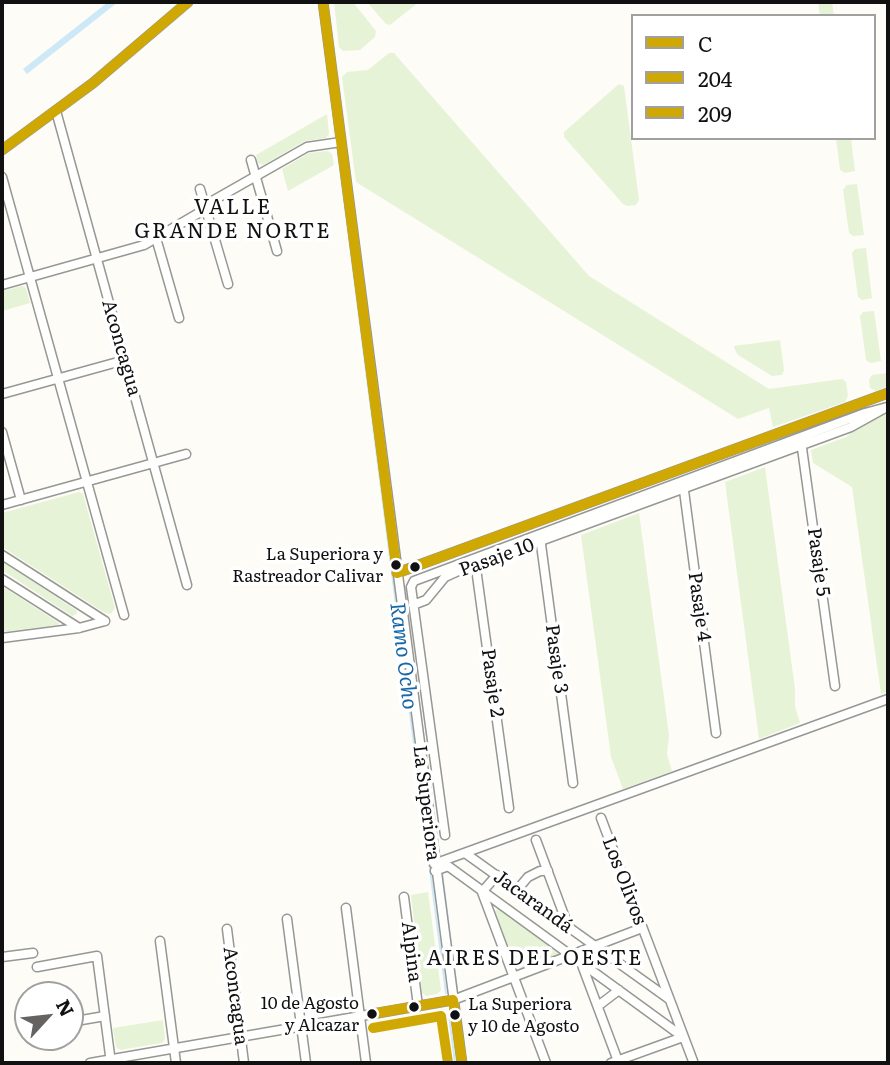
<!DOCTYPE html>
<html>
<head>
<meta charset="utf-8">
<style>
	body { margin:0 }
	#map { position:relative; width:890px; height:1065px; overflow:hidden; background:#fdfcf7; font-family:Literata,serif }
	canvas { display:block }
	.frame { position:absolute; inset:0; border:4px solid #111; pointer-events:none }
	.legend { position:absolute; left:631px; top:14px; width:245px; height:126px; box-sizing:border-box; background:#fff; border:2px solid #a0a0a0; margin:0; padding:9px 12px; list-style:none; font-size:21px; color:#111 }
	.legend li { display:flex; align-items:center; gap:14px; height:35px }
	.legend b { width:35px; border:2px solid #a0a0a0 }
	.north { position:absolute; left:14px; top:981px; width:70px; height:70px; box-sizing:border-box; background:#fff; border:2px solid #a0a0a0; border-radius:50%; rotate:63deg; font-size:19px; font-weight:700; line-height:28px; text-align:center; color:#111 }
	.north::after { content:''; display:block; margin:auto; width:24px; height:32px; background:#646362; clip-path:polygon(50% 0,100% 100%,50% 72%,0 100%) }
</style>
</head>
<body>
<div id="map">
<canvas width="890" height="1065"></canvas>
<div class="frame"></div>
<ul class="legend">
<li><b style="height:9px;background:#cfa803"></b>C</li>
<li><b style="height:9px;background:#cfa803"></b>204</li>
<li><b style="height:9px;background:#cfa803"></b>209</li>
</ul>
<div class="north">N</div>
</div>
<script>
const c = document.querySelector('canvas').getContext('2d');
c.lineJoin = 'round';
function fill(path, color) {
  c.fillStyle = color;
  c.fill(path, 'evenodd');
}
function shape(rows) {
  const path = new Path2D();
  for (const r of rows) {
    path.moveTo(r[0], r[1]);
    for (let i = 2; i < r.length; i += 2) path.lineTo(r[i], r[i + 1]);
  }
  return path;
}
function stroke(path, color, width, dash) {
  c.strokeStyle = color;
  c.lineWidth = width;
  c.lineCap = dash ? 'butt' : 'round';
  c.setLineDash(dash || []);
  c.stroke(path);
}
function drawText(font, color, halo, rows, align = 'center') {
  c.font = font + ' Literata,serif';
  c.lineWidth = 7;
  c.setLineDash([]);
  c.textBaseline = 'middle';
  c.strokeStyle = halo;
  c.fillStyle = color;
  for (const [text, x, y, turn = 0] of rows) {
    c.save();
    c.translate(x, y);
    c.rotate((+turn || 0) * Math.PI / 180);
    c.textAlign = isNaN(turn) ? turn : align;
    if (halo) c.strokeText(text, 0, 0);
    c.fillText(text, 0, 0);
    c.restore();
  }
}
const green = shape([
	[334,2,353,2,376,31,375,37,360,50,343,51,339,47],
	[367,2,419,2,390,25,386,24],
	[818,2,832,2,834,16,820,16],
	[389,53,394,53,589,276,769,389,842,379,846,382,848,396,845,402,773,427,769,408,738,419,356,182,342,77,347,72,368,70],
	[619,84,624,86,639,200,636,205,627,206,623,204,564,137,564,132],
	[327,114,329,134,326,138,305,141,263,165,258,163,256,155],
	[836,138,851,138,855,171,845,173,840,170],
	[328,151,332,154,334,165,288,191,282,169,309,153],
	[857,184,864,235,853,236,849,233,843,190,847,185],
	[866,248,872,298,862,300,858,297,852,253,855,249],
	[22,286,26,288,30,303,2,311,2,291],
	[874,311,881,361,870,363,866,360,860,316,863,312],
	[780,340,784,370,782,375,772,376,738,355,735,350,734,346],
	[888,373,888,386,876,391,870,388,869,380,872,375],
	[888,410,888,691,881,694,852,487,813,463,811,450,846,437,874,416],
	[765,467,795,689,795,706,800,723,759,739,725,482],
	[79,492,83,494,115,608,111,614,105,613,2,547,2,513],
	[639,513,669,735,667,754,672,771,623,789,611,757,581,535],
	[2,561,76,610,77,614,72,616,2,570],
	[2,586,59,623,58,625,2,632],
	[428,892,441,990,437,994,426,996,422,993,411,895],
	[498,908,559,952,557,957,523,970,514,966,495,911],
	[163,1020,165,1039,162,1043,120,1050,116,1047,113,1028]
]);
const water = shape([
	[108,2,118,2,27,74,23,69]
]);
const stream = shape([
	[319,2,336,133],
	[329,14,334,52],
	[337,75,361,265],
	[338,153,446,993],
	[442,872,457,990],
	[459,1007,466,1063],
	[449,1014,455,1063]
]);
const minor = shape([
	[323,2,462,1063],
	[56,111,187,585],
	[2,150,93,83,188,2],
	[251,160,277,251],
	[2,177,124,615],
	[200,189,228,284],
	[156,238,179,318],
	[2,285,144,245,197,214,214,200,307,147,341,142],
	[2,394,125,360],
	[2,432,21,500],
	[801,441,835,686],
	[683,483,716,733],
	[2,505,186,454],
	[540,537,573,783],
	[2,555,105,621],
	[475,561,509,808],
	[397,573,888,393],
	[2,579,79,628],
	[413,605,426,600,445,577,456,572,851,427,887,407,865,413,414,581,411,587,445,835],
	[2,638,79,628,105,621],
	[601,818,693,1061],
	[536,840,568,926],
	[465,853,669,999],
	[434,864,888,699],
	[435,871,448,866,683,1037],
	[497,875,482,892,546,1063],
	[517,890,528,877,540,871,548,871],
	[404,897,418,1006],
	[346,908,366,1063],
	[287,919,306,1063],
	[227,929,244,1063],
	[160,941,176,1063],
	[2,957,33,953],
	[582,965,618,1061],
	[37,967,97,956,111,1063],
	[598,1006,619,990],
	[70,1022,105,1016],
	[90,1063,453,1000,642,928],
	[611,1063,683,1037]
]);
const bus1 = shape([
	[323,2,397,573,888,393],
	[2,150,93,83,188,2]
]);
const bus2 = shape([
	[371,1014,453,1000,462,1063]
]);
const bus3 = shape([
	[373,1028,441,1016,448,1063]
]);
const markers = [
	[396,565,6,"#111"],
	[415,567,6,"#111"],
	[414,1007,6,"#111"],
	[372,1014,6,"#111"],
	[455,1015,6,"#111"]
];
const busNames = [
	["La Superiora y",383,555],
	["Rastreador Calivar",383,577],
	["10 de Agosto",359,1004],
	["y Alcazar",359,1026],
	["La Superiora",468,1005,"left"],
	["y 10 de Agosto",468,1027,"left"]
];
const streetNames = [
	["Aconcagua",121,348,74],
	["Pasaje 10",497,558,-20],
	["Pasaje 5",818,562,82],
	["Pasaje 4",699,607,82],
	["Pasaje 3",556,659,82],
	["Pasaje 2",492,683,82],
	["La Superiora",426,803,83],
	["Los Olivos",624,881,69],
	["Jacarandá",533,902,36],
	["Alpina",411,952,83],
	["Aconcagua",235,996,83]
];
const neighbourhoodNames = [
	["VALLE",233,208],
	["GRANDE NORTE",233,232],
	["AIRES DEL OESTE",535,959]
];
const waterNames = [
	["Ramo Ocho",403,656,83]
];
fill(green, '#e7f3d7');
fill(water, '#cde8f7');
stroke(stream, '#cde8f7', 2);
stroke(minor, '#979795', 11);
stroke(minor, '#fffffe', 8);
stroke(bus1, '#cfa803', 10);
stroke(bus2, '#cfa803', 10);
stroke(bus3, '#cfa803', 10);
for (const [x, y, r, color] of markers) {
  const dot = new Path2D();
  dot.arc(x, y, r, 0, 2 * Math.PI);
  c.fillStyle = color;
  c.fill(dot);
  stroke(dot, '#fff', 2.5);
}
drawText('17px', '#111', '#fff', busNames, 'right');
drawText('19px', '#111', '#fff', streetNames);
c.letterSpacing = '2px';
drawText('21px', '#111', '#fff', neighbourhoodNames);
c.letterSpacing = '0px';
drawText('italic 21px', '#1768a6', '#fff', waterNames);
</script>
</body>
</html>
